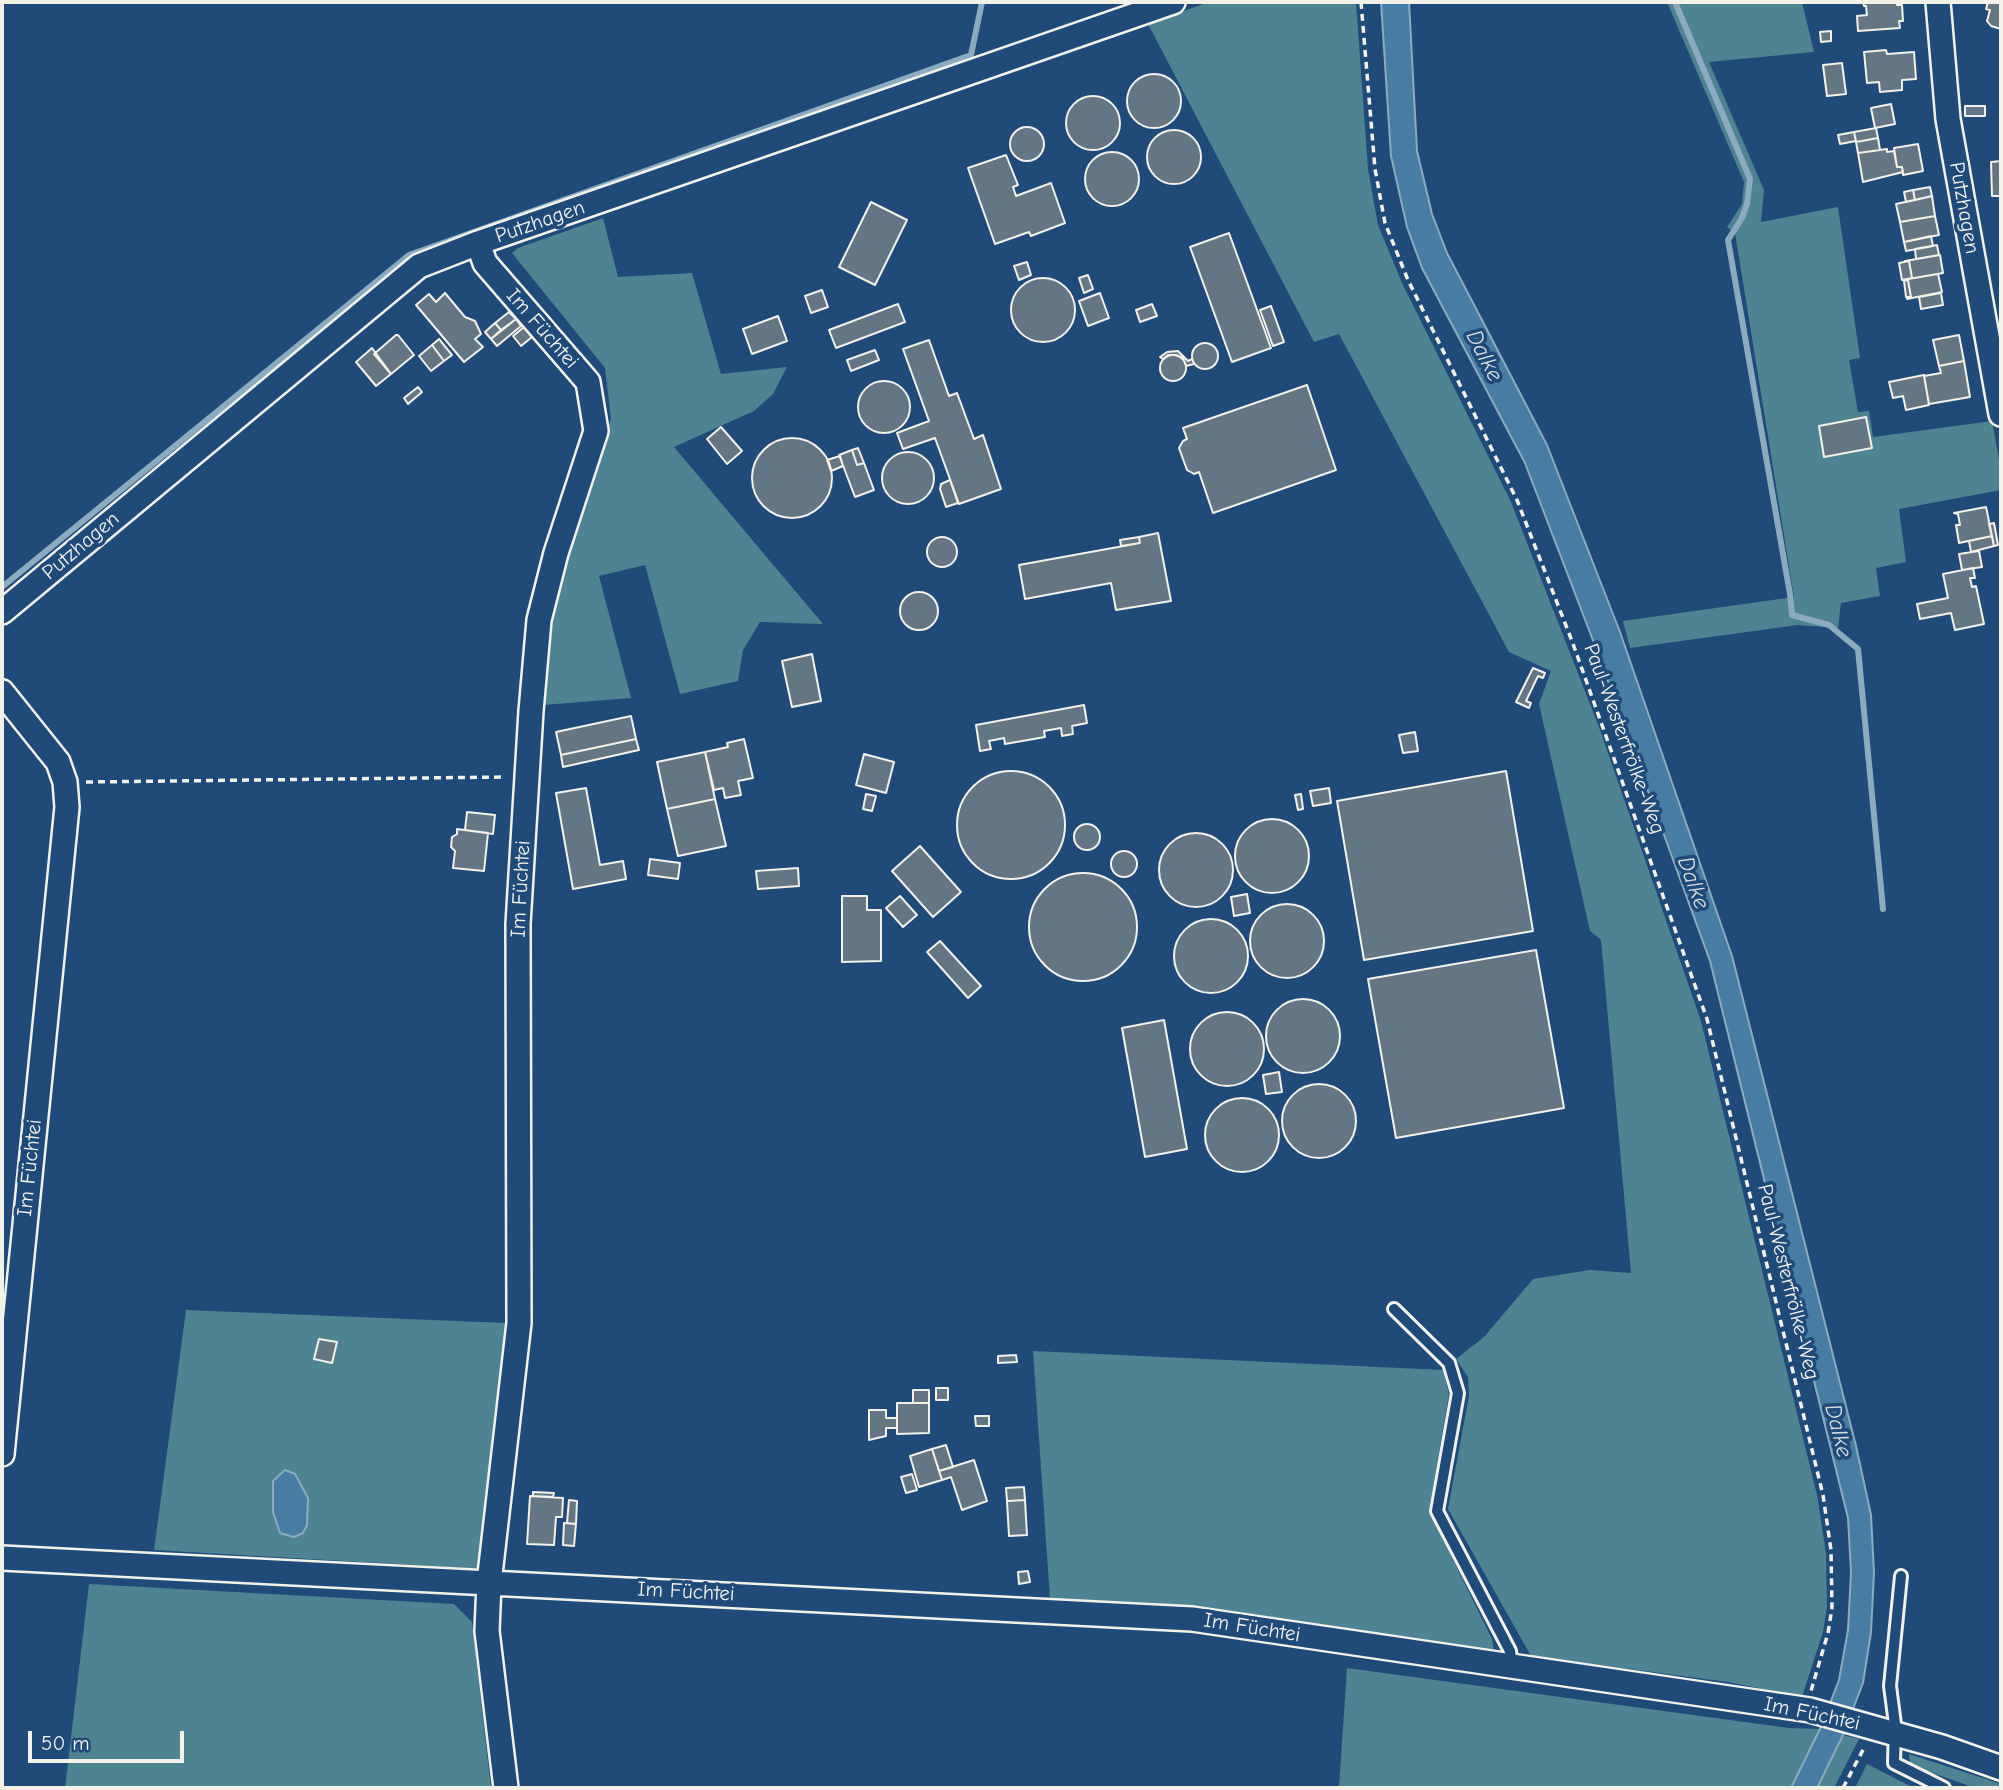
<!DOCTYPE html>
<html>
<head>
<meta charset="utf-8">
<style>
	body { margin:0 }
	#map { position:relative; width:2003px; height:1790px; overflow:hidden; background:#1f4a7a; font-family:"Comic Neue",sans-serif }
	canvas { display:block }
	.frame { position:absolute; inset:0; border:4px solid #f4f1e8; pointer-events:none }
	.scale { position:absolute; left:28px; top:1731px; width:156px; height:32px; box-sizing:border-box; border:4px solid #f4f1e8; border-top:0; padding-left:9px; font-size:21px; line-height:24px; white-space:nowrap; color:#f4f1e8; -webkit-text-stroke:5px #1f4a7a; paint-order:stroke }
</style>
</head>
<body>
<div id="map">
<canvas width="2003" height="1790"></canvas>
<div class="frame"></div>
<div class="scale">50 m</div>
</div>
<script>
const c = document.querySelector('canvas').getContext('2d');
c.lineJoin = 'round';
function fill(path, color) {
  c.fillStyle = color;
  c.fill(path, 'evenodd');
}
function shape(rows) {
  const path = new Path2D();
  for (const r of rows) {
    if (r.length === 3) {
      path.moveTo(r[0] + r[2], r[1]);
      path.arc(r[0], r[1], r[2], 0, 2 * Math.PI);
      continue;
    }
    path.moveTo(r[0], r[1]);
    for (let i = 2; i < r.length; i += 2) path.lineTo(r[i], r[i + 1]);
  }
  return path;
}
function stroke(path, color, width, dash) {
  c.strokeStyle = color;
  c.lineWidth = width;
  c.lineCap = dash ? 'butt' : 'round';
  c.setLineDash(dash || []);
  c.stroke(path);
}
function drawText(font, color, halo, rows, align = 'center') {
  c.font = font + ' "Comic Neue",sans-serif';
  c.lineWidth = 7;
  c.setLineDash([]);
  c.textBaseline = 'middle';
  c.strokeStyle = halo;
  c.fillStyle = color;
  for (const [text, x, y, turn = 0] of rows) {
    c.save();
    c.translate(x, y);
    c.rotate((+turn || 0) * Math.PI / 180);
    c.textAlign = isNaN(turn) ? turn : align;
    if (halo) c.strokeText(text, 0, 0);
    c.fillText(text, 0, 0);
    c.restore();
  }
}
const green = shape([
	[1209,2,1356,2,1368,169,1378,225,1402,283,1511,502,1599,727,1701,1021,1817,1495,1826,1553,1827,1607,1823,1632,1802,1697,1728,1682,1531,1656,1448,1509,1469,1396,1468,1377,1456,1359,1484,1337,1533,1279,1590,1270,1631,1273,1601,940,1590,931,1539,704,1551,671,1509,652,1339,334,1314,342,1148,24],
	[1667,2,1802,2,1814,52,1709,62,1764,190,1761,222,1838,207,1860,358,1849,360,1858,412,1869,411,1873,437,1992,421,2001,470,2001,490,1899,509,1906,562,1876,568,1880,596,1841,603,1838,628,1798,625,1630,648,1623,621,1794,597,1735,233,1727,227,1742,204,1744,182],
	[603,218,618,277,692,273,721,374,787,367,773,394,754,411,674,447,823,624,760,622,743,650,738,681,680,694,645,565,599,576,631,698,543,705,547,619,564,555,611,419,605,368,512,253,518,248],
	[186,1310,506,1323,482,1569,154,1550],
	[1033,1351,1443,1370,1449,1394,1429,1511,1492,1639,1494,1651,1196,1608,1050,1599],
	[89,1584,454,1604,472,1622,491,1788,65,1788],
	[1347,1668,1789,1728,1820,1729,1791,1788,1339,1788],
	[1843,1735,1859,1739,1834,1788,1817,1788],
	[1909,1754,2001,1784,2001,1788,1975,1788,1910,1765],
	[1867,1764,1914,1788,1855,1788]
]);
const water = shape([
	[1381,2,1409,2,1417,151,1432,214,1447,253,1547,445,1620,632,1732,956,1856,1446,1871,1515,1874,1573,1871,1632,1863,1683,1843,1735,1817,1788,1791,1788,1820,1729,1839,1680,1848,1630,1851,1572,1848,1518,1710,961,1594,643,1525,463,1422,268,1407,227,1391,156,1381,2],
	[285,1470,295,1474,308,1498,307,1525,303,1533,294,1537,280,1533,273,1512,273,1481,285,1470]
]);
const stream = shape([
	[1675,2,1750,179,1747,204,1742,218,1728,240,1790,594,1792,615,1829,625,1858,649,1883,909],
	[2,587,409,255,971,55,982,2]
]);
const building = shape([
	[1863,2,1897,2,1897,5,1902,5,1903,21,1899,21,1900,28,1858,31,1857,16,1867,15,1866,6,1864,6,1863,2],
	[1988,2,2001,2,2001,29,1991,26,1987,21,1990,10,1986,9,1988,2],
	[1831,31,1831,41,1821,42,1820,32,1831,31],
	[1886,50,1887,54,1914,52,1916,79,1902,80,1902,90,1880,92,1879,82,1867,83,1864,52,1886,50],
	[1842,63,1846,94,1827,96,1823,65,1842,63],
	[1154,101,27],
	[1093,123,27],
	[1891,104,1895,124,1875,128,1871,108,1891,104],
	[1965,106,1985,106,1985,116,1965,116,1965,106],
	[1027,144,17],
	[1876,128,1878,138,1856,142,1854,132,1876,128],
	[1174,157,27],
	[1854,132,1856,141,1840,144,1838,135,1854,132],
	[1878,138,1880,150,1858,153,1856,142,1878,138],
	[1918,144,1923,171,1903,175,1902,167,1897,167,1894,148,1918,144],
	[1887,149,1887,152,1894,151,1897,167,1902,167,1903,172,1863,182,1858,153,1887,149],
	[1112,179,27],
	[1006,155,1018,185,1013,187,1016,196,1051,183,1065,223,1031,236,1029,232,995,244,968,168,1006,155],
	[2001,161,2001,196,1992,196,1991,162,2001,161],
	[1930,187,1932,196,1915,200,1913,190,1930,187],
	[1913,190,1915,200,1906,202,1904,192,1913,190],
	[1932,196,1935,216,1900,222,1896,204,1932,196],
	[871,202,907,220,875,285,839,267,871,202],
	[1935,216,1939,235,1904,242,1900,222,1935,216],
	[1229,233,1271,348,1232,362,1190,247,1229,233],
	[1931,236,1933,246,1906,251,1904,242,1931,236],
	[1937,245,1939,255,1916,259,1915,249,1937,245],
	[1940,255,1943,273,1903,280,1912,278,1909,261,1905,261,1940,255],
	[1909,261,1912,278,1902,280,1899,263,1909,261],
	[1027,262,1031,275,1019,280,1014,266,1027,262],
	[1943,273,1938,274,1942,292,1907,299,1911,297,1908,280,1903,280,1943,273],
	[1088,275,1093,289,1084,293,1079,278,1088,275],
	[1043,310,32],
	[1908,280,1911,297,1906,297,1904,281,1908,280],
	[822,290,828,307,811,313,805,296,822,290],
	[445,293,465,317,475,321,481,334,475,339,483,347,464,362,416,305,429,294,436,302,445,293],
	[1100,293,1109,318,1088,326,1079,301,1100,293],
	[1941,293,1943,305,1921,309,1919,297,1941,293],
	[898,304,905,322,836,348,829,330,898,304],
	[1152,304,1157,316,1140,322,1136,310,1152,304],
	[1271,306,1284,342,1273,346,1260,310,1271,306],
	[509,312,516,319,501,330,495,323,509,312],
	[778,316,787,341,752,354,743,329,778,316],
	[516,319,521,326,497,346,491,339,516,319],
	[495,323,501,330,491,339,485,332,495,323],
	[524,327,532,337,521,346,513,336,524,327],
	[396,335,398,335,414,355,391,374,374,354,396,335],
	[1959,335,1964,361,1939,366,1933,340,1959,335],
	[439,339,452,355,444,361,432,345,439,339],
	[929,340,949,396,957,393,974,439,983,435,1001,489,959,504,935,438,903,449,897,433,929,421,903,349,929,340],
	[1205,356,13],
	[432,345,444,361,431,371,419,356,432,345],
	[372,348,391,374,376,386,356,362,372,348],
	[875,350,879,360,851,371,847,360,875,350],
	[1178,351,1188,361,1192,359,1194,364,1186,366,1183,358,1176,355,1168,355,1163,359,1160,357,1167,352,1178,351],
	[1173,368,13],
	[1964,361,1970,397,1929,404,1924,376,1941,373,1939,366,1964,361],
	[1924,375,1929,405,1906,410,1903,396,1893,398,1889,382,1924,375],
	[884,407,26],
	[1307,385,1336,470,1213,513,1199,472,1194,474,1187,470,1179,448,1183,441,1187,439,1183,428,1307,385],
	[418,387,422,392,408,404,404,398,418,387],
	[1866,417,1872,448,1824,457,1819,426,1866,417],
	[721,427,742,451,727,464,707,439,721,427],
	[792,478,40],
	[858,448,864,463,857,465,852,450,858,448],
	[852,450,857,465,864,463,874,490,855,497,839,455,852,450],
	[908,478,26],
	[840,456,843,466,831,471,827,460,840,456],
	[950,480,958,503,946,507,940,489,941,484,950,480],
	[1986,507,1992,536,1959,543,1956,525,1960,525,1958,514,1954,513,1986,507],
	[1994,523,1998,545,1994,546,1989,524,1994,523],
	[1158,533,1171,601,1116,610,1111,583,1025,599,1019,565,1140,543,1139,537,1158,533],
	[1992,536,1994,546,1971,552,1969,541,1992,536],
	[1139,537,1140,543,1121,546,1120,540,1139,537],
	[942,552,15],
	[1979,551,1982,567,1962,570,1959,554,1979,551],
	[1973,568,1975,578,1970,578,1972,587,1976,586,1984,624,1955,630,1951,613,1920,619,1917,604,1948,598,1943,574,1973,568],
	[919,611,19],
	[812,654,821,701,792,707,782,661,812,654],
	[1533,668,1545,673,1543,678,1538,676,1526,701,1531,703,1529,708,1516,702,1533,668],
	[1084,705,1087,723,1072,726,1073,734,1062,736,1061,728,1044,731,1045,737,1005,744,1004,738,989,741,991,749,980,751,976,725,1084,705],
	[631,716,636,739,561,755,556,732,631,716],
	[1415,732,1418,751,1403,753,1399,735,1415,732],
	[636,739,639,750,563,767,561,755,636,739],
	[744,739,753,778,738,781,741,795,725,798,723,788,714,790,705,752,728,747,727,743,744,739],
	[705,752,715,799,667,809,657,762,705,752],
	[864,754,894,762,886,793,856,785,864,754],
	[1011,825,54],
	[1506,771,1533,931,1364,960,1337,801,1506,771],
	[586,788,600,865,623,861,626,879,573,889,556,793,586,788],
	[1329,788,1331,803,1313,806,1310,791,1329,788],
	[866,794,876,796,872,811,863,809,866,794],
	[1301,794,1303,809,1298,810,1295,795,1301,794],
	[715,799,726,846,678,856,667,809,715,799],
	[467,812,495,815,493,834,465,830,467,812],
	[1272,856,37],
	[1087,837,13],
	[457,829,488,833,484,871,453,868,455,851,451,847,452,837,457,834,457,829],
	[1196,870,37],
	[920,846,961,892,933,917,892,871,920,846],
	[1124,864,13],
	[650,859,680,863,678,879,648,875,650,859],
	[798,868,799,886,758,889,756,871,798,868],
	[1083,927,54],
	[1247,894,1250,913,1234,916,1231,897,1247,894],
	[842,896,867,896,867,910,881,910,881,961,842,962,842,896],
	[900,896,917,915,903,927,886,908,900,896],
	[1287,941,37],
	[1211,956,37],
	[940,941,981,986,968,998,927,952,940,941],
	[1536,950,1564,1108,1396,1138,1368,979,1536,950],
	[1303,1036,37],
	[1227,1049,37],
	[1164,1020,1187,1149,1145,1157,1122,1028,1164,1020],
	[1279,1072,1282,1092,1266,1094,1263,1075,1279,1072],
	[1319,1121,37],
	[1242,1135,37],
	[319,1339,337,1342,332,1363,314,1359,319,1339],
	[1016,1355,1017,1362,998,1363,998,1356,1016,1355],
	[936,1388,948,1388,948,1400,936,1400,936,1388],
	[913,1390,929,1390,929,1403,913,1403,913,1390],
	[897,1403,929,1403,929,1433,897,1434,897,1403],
	[869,1410,886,1410,886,1418,897,1418,897,1428,886,1428,886,1436,869,1440,869,1410],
	[975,1416,989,1416,989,1426,976,1426,975,1416],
	[946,1445,953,1467,939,1471,932,1449,946,1445],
	[932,1449,942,1480,919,1487,910,1456,932,1449],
	[974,1460,987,1501,962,1510,951,1477,942,1480,939,1471,974,1460],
	[912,1474,917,1490,906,1493,901,1477,912,1474],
	[1024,1487,1025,1500,1007,1501,1006,1488,1024,1487],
	[533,1492,554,1493,553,1497,533,1496,533,1492],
	[530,1496,563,1498,562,1517,556,1517,554,1545,527,1544,530,1496],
	[569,1500,577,1501,576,1524,567,1523,569,1500],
	[1025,1500,1027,1535,1009,1536,1007,1501,1025,1500],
	[564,1523,576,1524,574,1546,563,1545,564,1523],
	[1028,1571,1030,1582,1019,1584,1018,1572,1028,1571]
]);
const path = shape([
	[1361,2,1375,169,1385,223,1408,280,1517,500,1572,641,1707,1019,1823,1495,1831,1550,1832,1608,1828,1633,1811,1691],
	[86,782,505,777],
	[1843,1788,1864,1748]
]);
const lane = shape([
	[1394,1309,1449,1363,1458,1393,1437,1511,1510,1651,1512,1667],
	[1901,1576,1890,1686,1895,1724,1894,1763,1944,1788]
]);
const street = shape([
	[1938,2,1948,119,2001,414],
	[478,243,485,263,588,382,596,431,556,553,539,620,531,711,518,924,519,1323,489,1583,487,1631,506,1788],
	[2,612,419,266,478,243,1173,2],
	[2,692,58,762,65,782,67,807,2,1454],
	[2,1558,1192,1619,1810,1710,1942,1747,2001,1768]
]);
const streetNames = [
	["Putzhagen",1964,208,80],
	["Putzhagen",540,222,-19],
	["Im Füchtei",542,329,49],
	["Putzhagen",81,546,-40],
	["Paul-Westerfrölke-Weg",1624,739,70],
	["Im Füchtei",521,889,-87],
	["Im Füchtei",30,1168,-84],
	["Paul-Westerfrölke-Weg",1788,1282,76],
	["Im Füchtei",686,1592,3],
	["Im Füchtei",1252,1628,9],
	["Im Füchtei",1812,1714,12]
];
const waterNames = [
	["Dalke",1484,356,63],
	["Dalke",1693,883,70],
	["Dalke",1838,1431,76]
];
fill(green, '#4e8391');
fill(water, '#477ca4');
stroke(water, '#8cabbf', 2);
stroke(stream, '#8cabbf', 6);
fill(building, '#647684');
stroke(building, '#f4f1e8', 2);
stroke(lane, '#f4f1e8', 16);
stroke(street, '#f4f1e8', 28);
stroke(path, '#f4f1e8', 3.5, [7, 5]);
stroke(lane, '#1f4a7a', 10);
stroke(street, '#1f4a7a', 23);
drawText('21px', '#f4f1e8', '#1f4a7a', streetNames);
drawText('italic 23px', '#dadfde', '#1f4a7a', waterNames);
</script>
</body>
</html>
